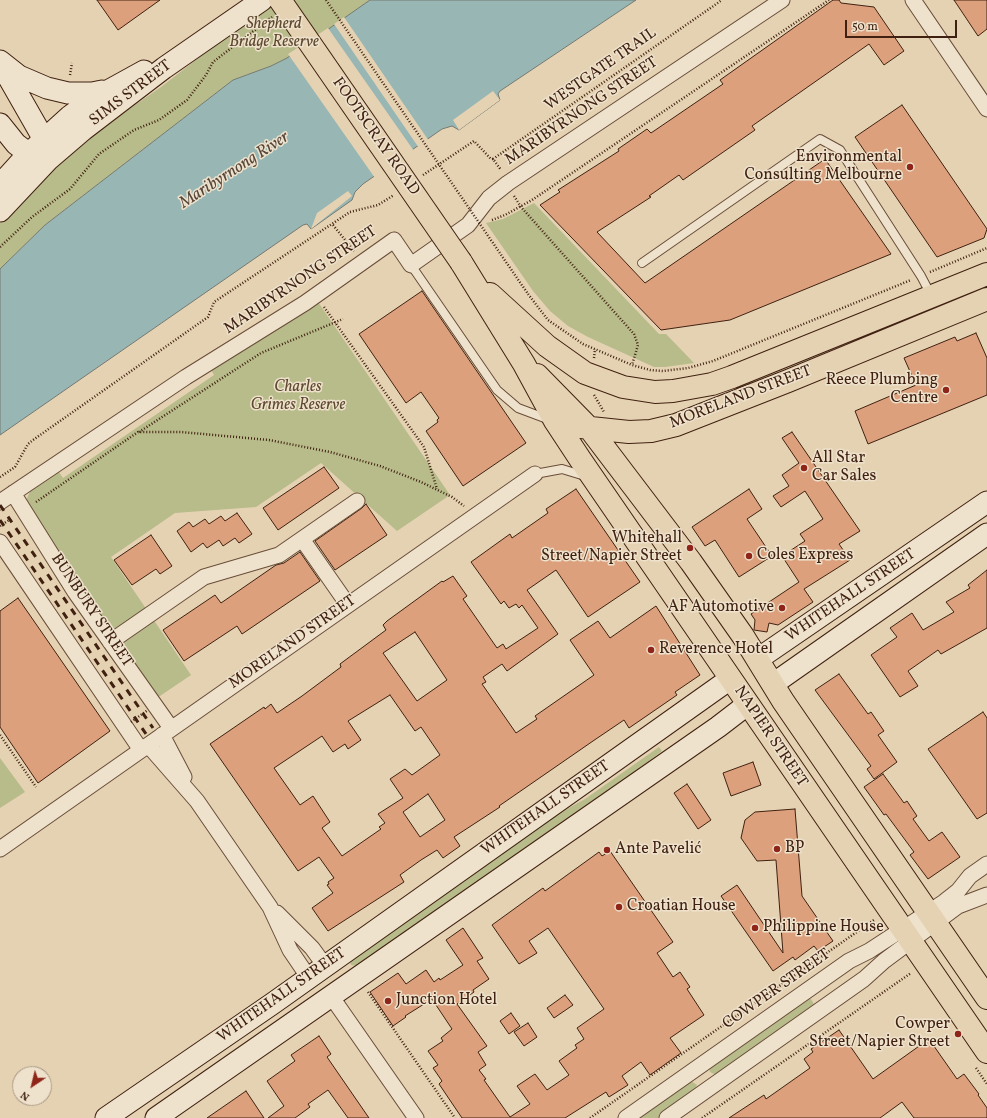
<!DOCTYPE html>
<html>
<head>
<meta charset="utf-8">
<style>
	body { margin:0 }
	#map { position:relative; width:987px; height:1118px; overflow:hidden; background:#e5d2b2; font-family:Vollkorn,serif }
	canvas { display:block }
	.north { position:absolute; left:12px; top:1066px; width:40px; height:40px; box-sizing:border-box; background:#eee2cd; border:1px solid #a89582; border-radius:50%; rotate:215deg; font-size:11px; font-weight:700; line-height:16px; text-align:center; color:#402111 }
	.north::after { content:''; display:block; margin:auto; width:14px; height:18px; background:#8f2418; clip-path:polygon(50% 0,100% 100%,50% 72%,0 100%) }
	.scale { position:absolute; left:845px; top:20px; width:112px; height:18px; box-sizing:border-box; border:2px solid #402111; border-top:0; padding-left:5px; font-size:12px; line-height:14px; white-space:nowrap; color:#402111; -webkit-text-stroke:3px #eee2cd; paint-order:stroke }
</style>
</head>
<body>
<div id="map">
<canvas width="987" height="1118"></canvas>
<div class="north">N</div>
<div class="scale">50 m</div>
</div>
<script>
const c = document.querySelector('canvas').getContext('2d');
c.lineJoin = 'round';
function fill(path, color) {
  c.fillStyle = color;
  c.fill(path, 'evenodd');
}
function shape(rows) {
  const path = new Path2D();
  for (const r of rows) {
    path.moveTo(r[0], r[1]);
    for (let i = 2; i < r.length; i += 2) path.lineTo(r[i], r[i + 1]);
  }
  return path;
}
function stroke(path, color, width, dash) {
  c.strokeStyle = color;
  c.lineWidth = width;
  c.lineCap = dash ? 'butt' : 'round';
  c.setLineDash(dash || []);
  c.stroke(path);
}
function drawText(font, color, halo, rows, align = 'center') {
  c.font = font + ' Vollkorn,serif';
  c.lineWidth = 3;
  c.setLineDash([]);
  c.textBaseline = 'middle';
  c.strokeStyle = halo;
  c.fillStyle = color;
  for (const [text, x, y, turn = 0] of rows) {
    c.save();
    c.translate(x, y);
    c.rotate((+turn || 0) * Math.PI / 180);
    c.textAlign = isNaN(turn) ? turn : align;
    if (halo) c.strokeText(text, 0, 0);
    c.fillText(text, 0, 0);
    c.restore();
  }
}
const green = shape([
	[279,0,370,0,287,58,271,66,233,80,45,225,0,269,0,223,37,184,90,136,161,87,250,18],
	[534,203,659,334,666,334,694,363,665,367,654,367,588,337,568,326,550,311,533,291,486,223,503,219],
	[318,302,450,495,397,531,321,463,256,507,175,513,111,557,191,675,157,698,24,505,33,485,57,469,63,478,214,375,210,368],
	[659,747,662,751,624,780,357,966,351,965,349,959,545,821,585,799],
	[0,758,25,792,0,808],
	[808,999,811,999,815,1006,716,1075,710,1072,709,1068],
	[691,1081,697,1085,693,1094,658,1118,634,1118]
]);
const water = shape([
	[370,0,636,0,500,91,498,94,500,100,459,130,452,126,442,129,363,184,355,192,352,200,311,229,307,224,303,225,0,435,0,269,45,225,233,80,271,66,287,58,370,0]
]);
const pier = shape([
	[344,17,429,141,419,148,334,24],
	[328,28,414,151,375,178,288,54],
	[493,91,500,100,459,130,453,120],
	[348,191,352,196,311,229,317,213]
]);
const building = shape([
	[97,0,160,0,118,30,97,0],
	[833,0,839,0,841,3,874,7,904,51,884,65,869,44,752,126,755,130,683,180,679,175,649,196,651,197,597,232,645,283,825,159,891,254,730,320,661,330,540,205,560,192,558,190,619,151,618,149,647,129,651,133,723,84,720,80,833,0],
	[954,0,987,0,987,29,978,36,954,0],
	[902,105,987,229,984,238,937,257,855,137,902,105],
	[422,291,526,443,463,486,426,431,438,422,437,420,439,418,421,392,406,403,359,334,422,291],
	[976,333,987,358,987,395,868,444,855,411,916,385,904,358,955,337,957,341,976,333],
	[792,432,860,531,839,544,850,560,804,589,813,602,778,625,769,623,767,632,754,630,755,620,751,614,799,582,782,556,805,541,800,534,823,519,805,491,781,507,773,496,789,486,782,475,799,463,782,438,792,432],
	[324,467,339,488,278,530,263,508,324,467],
	[576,489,640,582,588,617,556,570,527,590,558,634,507,671,502,664,483,677,486,682,482,684,516,733,537,719,535,716,594,675,570,640,598,621,610,638,656,606,700,675,675,692,677,695,629,728,624,720,593,741,499,806,500,807,454,837,460,846,443,858,437,850,421,860,400,875,404,882,328,931,312,908,333,893,327,885,329,884,328,882,334,878,319,857,298,871,210,744,264,707,265,709,271,704,277,713,302,696,341,667,340,664,386,630,383,625,387,621,442,581,443,582,453,576,467,596,463,599,497,648,503,644,506,649,538,628,522,605,519,608,516,604,509,608,504,601,501,604,471,562,510,534,512,538,548,513,546,509,576,489],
	[415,632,447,680,417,701,383,653,415,632],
	[390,695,415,731,421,727,440,755,412,775,405,769,390,779,403,798,378,814,385,823,379,827,381,829,342,856,322,828,330,822,313,796,300,805,274,768,322,736,333,752,345,744,348,749,361,740,348,721,390,695],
	[428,794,445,820,420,837,403,812,428,794],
	[749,489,762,509,747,519,772,556,739,577,715,540,705,546,692,527,749,489],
	[366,504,387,535,335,570,315,541,362,508,366,504],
	[237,513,252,534,239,543,235,538,223,546,219,540,207,548,203,543,191,552,177,531,189,522,193,527,205,519,209,524,221,516,225,521,237,513],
	[151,535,172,566,160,574,156,569,132,585,114,560,151,535],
	[300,552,320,581,242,634,237,626,184,661,163,630,215,595,221,603,276,565,284,563,300,552],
	[987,570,987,628,941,654,938,650,908,671,918,686,900,697,871,655,897,637,890,628,912,613,923,630,954,612,946,602,970,588,968,585,987,570],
	[18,598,110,731,38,783,0,727,0,611,18,598],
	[839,674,868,714,871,712,884,731,878,735,897,762,874,779,867,769,871,766,815,690,839,674],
	[983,712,987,718,987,813,977,819,928,749,983,712],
	[753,762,761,785,731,796,723,773,753,762],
	[883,774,904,803,907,801,917,816,913,819,929,841,942,832,960,857,928,879,910,855,914,852,886,814,884,815,864,787,883,774],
	[687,784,711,820,698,829,674,793,687,784],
	[795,809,802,896,833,941,818,951,814,946,795,960,793,957,773,971,721,896,737,885,783,953,776,860,757,861,741,838,745,820,755,812,795,809],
	[610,851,673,942,657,953,673,977,680,972,690,987,687,989,704,1015,670,1038,681,1053,650,1075,641,1062,622,1076,628,1085,609,1097,606,1092,565,1118,462,1118,439,1084,442,1081,433,1068,438,1065,428,1051,443,1041,441,1038,452,1029,432,999,405,1016,406,1017,393,1026,370,992,398,973,406,984,426,970,434,982,439,978,440,980,463,965,446,940,463,928,483,958,477,961,489,979,473,990,474,992,457,1004,487,1046,478,1052,486,1065,479,1070,486,1079,484,1080,510,1117,530,1104,517,1086,535,1074,547,1090,569,1075,559,1061,577,1048,575,1045,584,1039,577,1028,604,1009,548,928,529,941,537,953,519,964,492,925,543,888,545,891,599,852,602,856,610,851],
	[565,995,573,1005,554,1018,547,1008,565,995],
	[511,1013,520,1026,509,1034,500,1021,511,1013],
	[528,1023,537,1037,524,1046,514,1032,528,1023],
	[839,1030,873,1079,929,1039,957,1079,964,1074,979,1094,978,1095,987,1108,987,1118,914,1118,902,1102,880,1118,729,1118,764,1095,766,1099,810,1068,804,1059,813,1052,811,1049,839,1030],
	[319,1036,331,1054,327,1057,369,1118,348,1118,328,1090,308,1104,310,1107,295,1118,268,1118,284,1106,267,1081,295,1061,291,1055,319,1036],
	[246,1091,264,1118,207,1118,246,1091]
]);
const path = shape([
	[70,75,72,63],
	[493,159,722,0],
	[423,175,474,141,491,159,493,159,501,170],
	[514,196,521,207,634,334,638,345,632,365],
	[492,220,505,215,532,200,829,0],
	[333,225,354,251],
	[0,247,32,217,70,189,99,154,134,130,159,120,187,100,206,75,213,62,272,17],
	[930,272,987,248],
	[528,294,548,320,583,344,632,365,650,370,663,371,688,368,713,361,911,280],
	[324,307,424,447,437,489],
	[594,358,595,349],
	[594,395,604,412],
	[139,432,261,353,343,319],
	[0,477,15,467,28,444,33,440,208,317,214,302,350,212,378,205,394,195],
	[36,502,138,432,181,432,269,440,330,452,380,466,421,482,452,497,464,506],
	[0,526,12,518],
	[0,735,36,787],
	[368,992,455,1118],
	[976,1068,987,1084],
	[590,1118,874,920],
	[702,1118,911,973]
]);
const lane = shape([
	[642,263,820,139,840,150,921,276,931,295],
	[411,265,497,390,518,408,550,420],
	[535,474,562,469,585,476]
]);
const street = shape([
	[913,0,987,109],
	[13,493,75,592,171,728],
	[0,502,186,377,305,303,394,240,411,265,468,225,489,198,508,183,782,0],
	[302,539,348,605],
	[0,542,141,750],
	[110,642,204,577,279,555,357,501],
	[162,735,184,777],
	[148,745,197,801,270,907,290,950,309,978],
	[0,849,535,474],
	[277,913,312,948,325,966],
	[331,996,416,1118],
	[626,1118,849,961,869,951,944,902,958,891,970,876,987,864],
	[667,1118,864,979,884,961,958,906,987,895]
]);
const secondary = shape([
	[0,61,19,76,47,88,68,93,92,93,102,91],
	[2,66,50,150],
	[0,124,16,144,40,162],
	[0,185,28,154,70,116,95,98,144,71],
	[0,211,48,160,83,130,164,68,262,0],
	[758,659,987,502],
	[773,684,987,534],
	[106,1118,272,1004,730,679],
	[156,1118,718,727,748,704]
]);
const primary = shape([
	[461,262,524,364,555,421,580,459,987,1052],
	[490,294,547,346,585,373,623,387,655,392,673,391,712,384,732,377,987,274],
	[537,375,590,429,691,562,743,636,783,701,987,998],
	[581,427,629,432,651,431,676,425,788,381,987,299]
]);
const rail = shape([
	[0,505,153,728],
	[0,520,146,734]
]);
const pathBridge = shape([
	[326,0,528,294],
	[131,722,148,710]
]);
const primaryBridge = shape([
	[280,0,461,262]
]);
const markers = [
	[910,167,4,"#8f2418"],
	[946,390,4,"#8f2418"],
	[804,468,4,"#8f2418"],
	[690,548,4,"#8f2418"],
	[749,556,4,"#8f2418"],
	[782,608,4,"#8f2418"],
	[651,650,4,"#8f2418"],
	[777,849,4,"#8f2418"],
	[607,850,4,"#8f2418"],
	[619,907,4,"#8f2418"],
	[755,928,4,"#8f2418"],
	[388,1001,4,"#8f2418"],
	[958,1034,4,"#8f2418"]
];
const parkNames = [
	["Shepherd",274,25],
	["Bridge Reserve",274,43],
	["Charles",298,388],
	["Grimes Reserve",298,406]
];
const streetNames = [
	["WESTGATE TRAIL",601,70,-35],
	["SIMS STREET",131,94,-37],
	["MARIBYRNONG STREET",582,112,-34],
	["FOOTSCRAY ROAD",375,137,55],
	["MARIBYRNONG STREET",301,281,-34],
	["MORELAND STREET",741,398,-21],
	["WHITEHALL STREET",851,596,-34],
	["BUNBURY STREET",91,611,56],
	["MORELAND STREET",293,643,-35],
	["NAPIER STREET",770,737,56],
	["WHITEHALL STREET",546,809,-35],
	["COWPER STREET",777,990,-35],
	["WHITEHALL STREET",282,996,-35]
];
const poiNames = [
	["Environmental",902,158,"right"],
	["Consulting Melbourne",902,176,"right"],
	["Reece Plumbing",938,381,"right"],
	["Centre",938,399,"right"],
	["All Star",812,459],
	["Car Sales",812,477],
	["Whitehall",682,539,"right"],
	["Street/Napier Street",682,557,"right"],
	["Coles Express",757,556],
	["AF Automotive",774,608,"right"],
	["Reverence Hotel",659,650],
	["BP",785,849],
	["Ante Pavelić",615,850],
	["Croatian House",627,907],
	["Philippine House",763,928],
	["Junction Hotel",396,1001],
	["Cowper",950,1025,"right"],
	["Street/Napier Street",950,1043,"right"]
];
const waterNames = [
	["Maribyrnong River",235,171,-33]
];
fill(green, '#b8bb8a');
fill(water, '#98b6b3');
stroke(water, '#757a72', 1);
fill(pier, '#e5d2b2');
fill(building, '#dca07d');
stroke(building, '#402111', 1);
stroke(lane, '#694d39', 10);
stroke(street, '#694d39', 17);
stroke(secondary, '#402111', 23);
stroke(primary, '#402111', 24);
stroke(path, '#402111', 2.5, [1, 2]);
stroke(lane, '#eee2cd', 8);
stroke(street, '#eee2cd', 15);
stroke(secondary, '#eee2cd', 21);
stroke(primary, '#e5d2b2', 22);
stroke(rail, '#402111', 3, [7, 7]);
stroke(primaryBridge, '#402111', 24, []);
stroke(pathBridge, '#402111', 2.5, [1, 2]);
stroke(primaryBridge, '#e5d2b2', 22);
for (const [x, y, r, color] of markers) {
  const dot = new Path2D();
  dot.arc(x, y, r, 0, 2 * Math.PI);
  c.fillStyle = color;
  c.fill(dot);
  stroke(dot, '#eee2cd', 1.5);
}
drawText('italic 16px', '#5e482f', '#eee2cd', parkNames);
drawText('16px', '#402111', '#eee2cd', streetNames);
drawText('16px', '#402111', '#eee2cd', poiNames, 'left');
drawText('italic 17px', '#56463a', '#eee2cd', waterNames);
</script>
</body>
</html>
